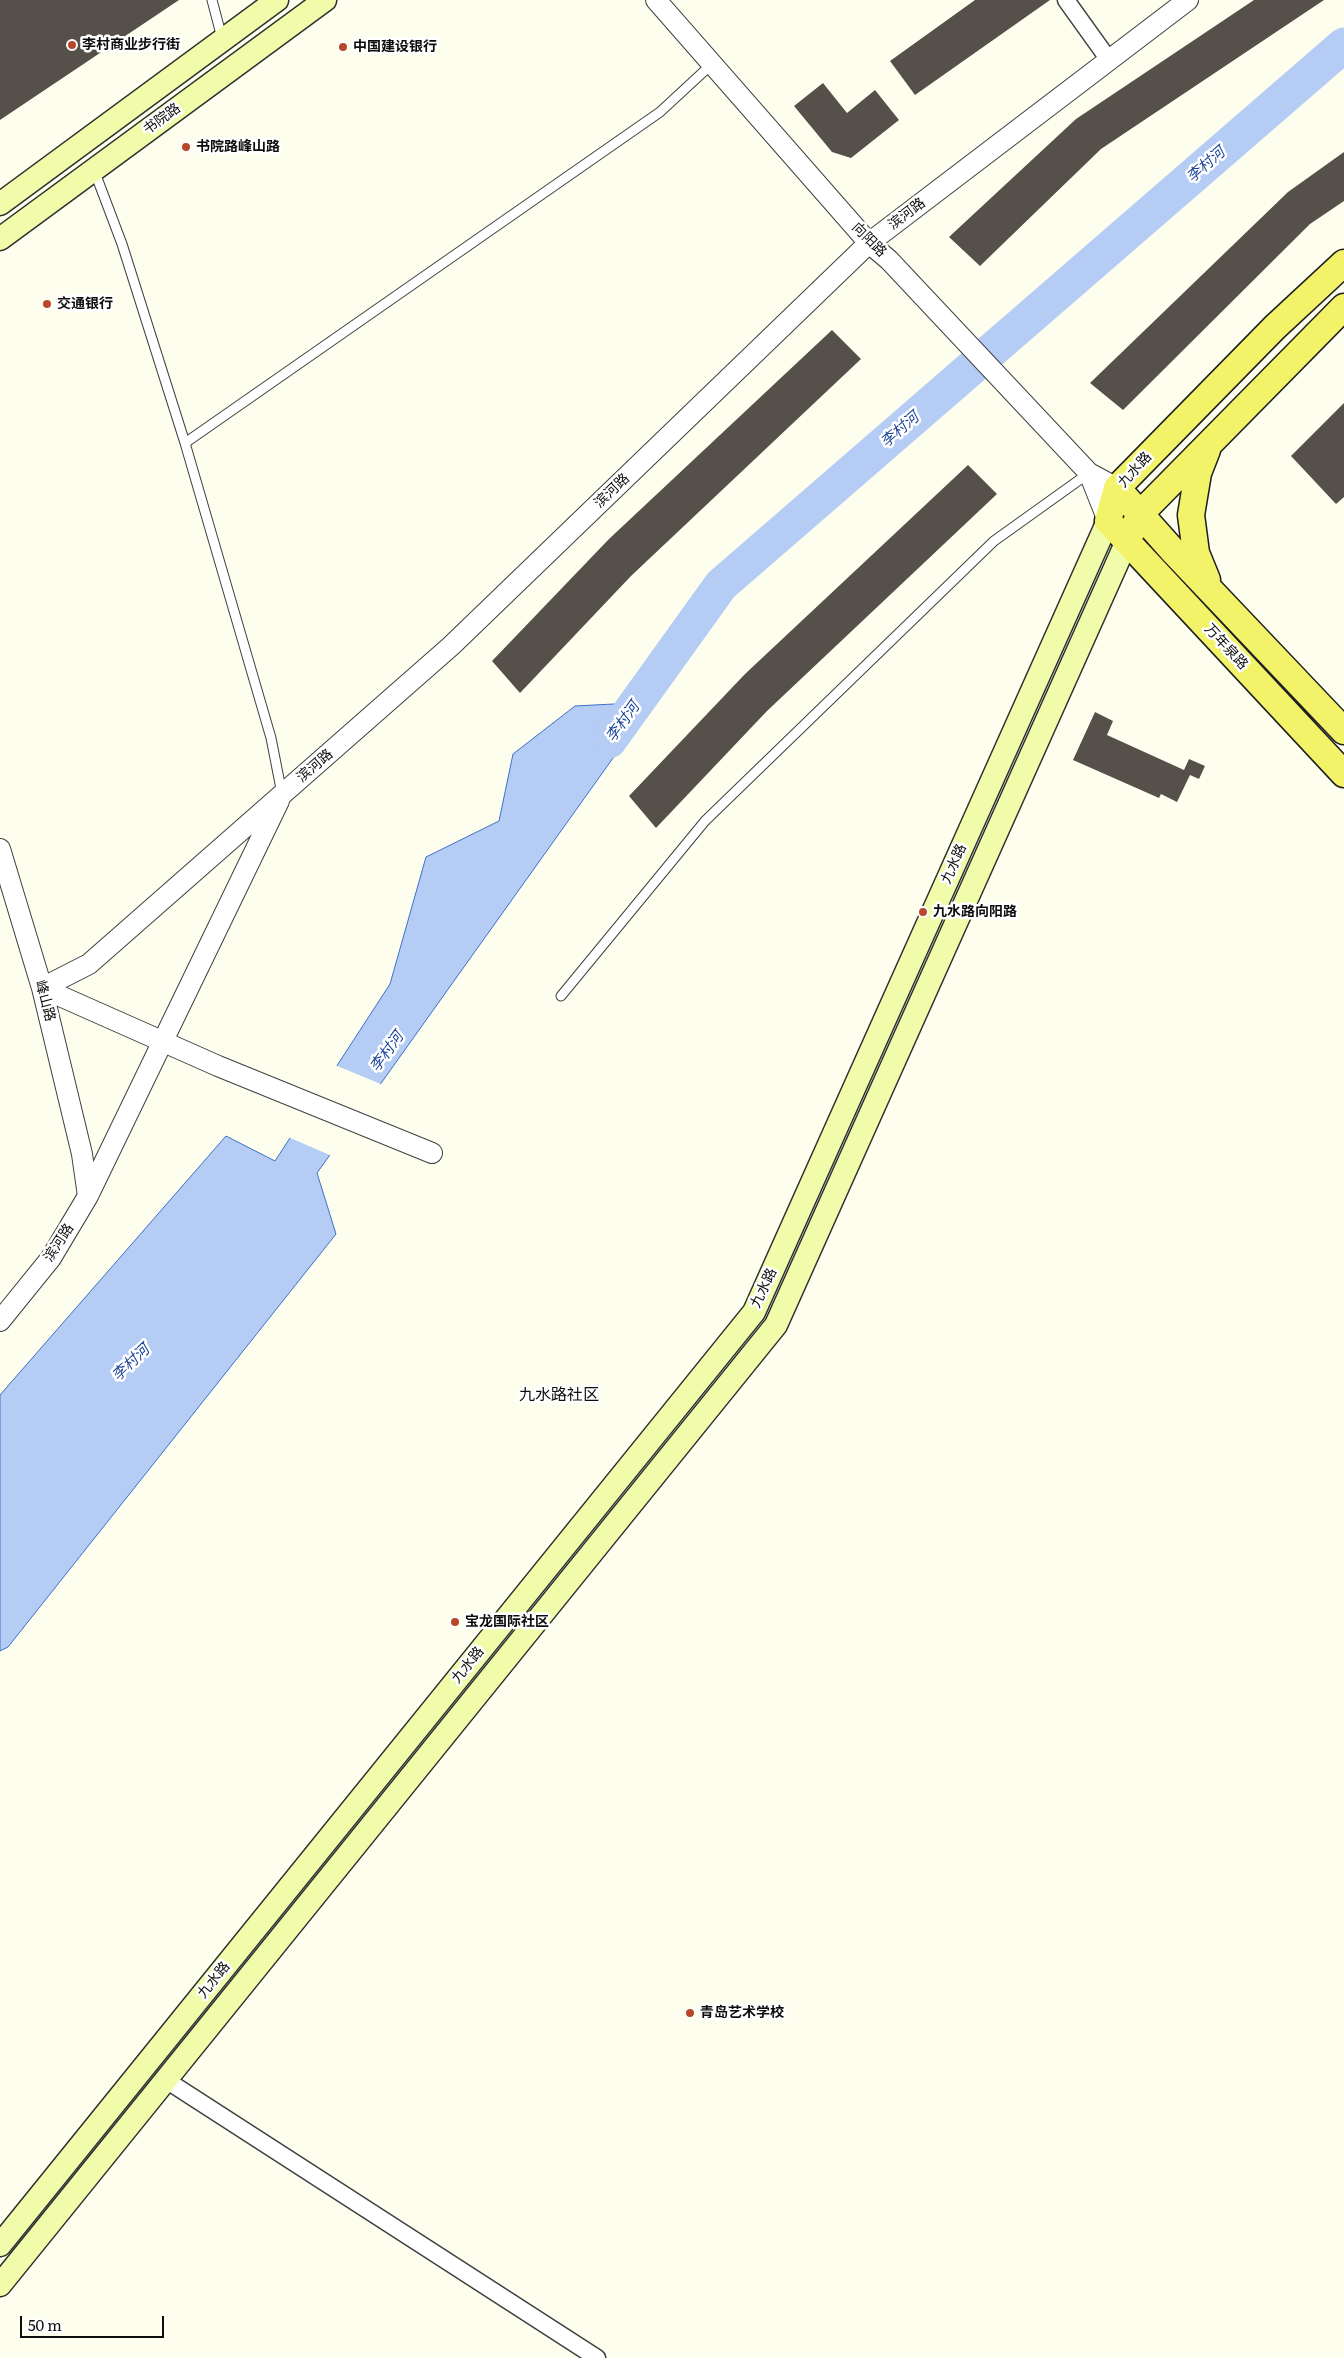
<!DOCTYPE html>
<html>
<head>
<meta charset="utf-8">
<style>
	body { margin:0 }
	#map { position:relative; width:1344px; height:2358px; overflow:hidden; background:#fdfeee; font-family:Literata,serif }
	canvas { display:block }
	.scale { position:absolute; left:20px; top:2316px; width:144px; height:22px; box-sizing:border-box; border:2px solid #0d0d0d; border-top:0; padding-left:6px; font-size:15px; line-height:18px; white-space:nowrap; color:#0d0d0d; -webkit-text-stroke:4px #fff; paint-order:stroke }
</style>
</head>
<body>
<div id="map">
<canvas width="1344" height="2358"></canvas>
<div class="scale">50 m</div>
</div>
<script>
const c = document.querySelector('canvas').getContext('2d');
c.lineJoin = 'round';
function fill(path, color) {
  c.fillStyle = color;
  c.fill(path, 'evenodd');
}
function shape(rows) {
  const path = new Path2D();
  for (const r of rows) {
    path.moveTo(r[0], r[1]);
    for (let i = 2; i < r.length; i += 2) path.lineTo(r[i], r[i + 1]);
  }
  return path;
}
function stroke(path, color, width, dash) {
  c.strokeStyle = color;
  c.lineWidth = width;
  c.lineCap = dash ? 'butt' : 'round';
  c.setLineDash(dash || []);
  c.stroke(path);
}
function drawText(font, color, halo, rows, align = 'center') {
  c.font = font + ' Literata,"Noto Sans SC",serif';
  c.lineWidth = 5;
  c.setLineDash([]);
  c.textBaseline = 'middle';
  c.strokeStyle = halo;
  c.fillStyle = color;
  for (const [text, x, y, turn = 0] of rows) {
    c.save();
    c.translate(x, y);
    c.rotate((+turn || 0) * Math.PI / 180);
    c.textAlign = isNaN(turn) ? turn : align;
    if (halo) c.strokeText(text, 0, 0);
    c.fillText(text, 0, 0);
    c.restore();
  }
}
const water = shape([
	[653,702,317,1173,336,1234,8,1647,0,1651,0,1395,226,1136,275,1161,390,984,426,857,499,821,513,754,575,706,653,702]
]);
const pier = shape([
	[335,1065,383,1085,332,1156,288,1137]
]);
const river = shape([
	[609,741,721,585,1344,45]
]);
const building = shape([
	[0,0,179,0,0,120],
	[975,0,1050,0,915,95,890,61],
	[1254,0,1324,0,1101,149,980,266,949,237,1076,119],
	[823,83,847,113,875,90,899,120,851,158,832,152,794,106],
	[1344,152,1344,201,1310,224,1123,410,1090,383,1288,192],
	[832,330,861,359,631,576,520,693,492,661,609,539],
	[1344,403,1344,497,1336,504,1291,456],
	[968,465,997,494,767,711,656,828,629,796,745,674],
	[1095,712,1113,721,1107,735,1184,770,1189,759,1205,766,1199,779,1190,775,1177,802,1161,794,1159,798,1073,760]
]);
const service = shape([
	[212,0,222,38],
	[94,170,122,244,185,443,271,738,282,794],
	[185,443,660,112,713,63],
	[561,996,705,821,994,541,1089,473]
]);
const minor = shape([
	[1066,0,1109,60],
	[166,2080,597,2358]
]);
const tertiary = shape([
	[656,0,869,243,889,260,1089,473,1117,488],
	[1089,473,1108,521],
	[0,849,42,988,82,1154,88,1196,51,1258,0,1321],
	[42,988,89,964,451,646,869,243,1188,0],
	[42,988,218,1066,432,1153],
	[88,1196,279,801]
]);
const secondary = shape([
	[0,204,277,0],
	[0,239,325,0],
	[0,2245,754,1312,1108,521],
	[0,2285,776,1325,1127,541]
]);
const primary = shape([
	[1344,263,1275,327,1117,488,1108,521,1344,774],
	[1117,488,1174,552,1344,731],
	[1132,531,1140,514,1344,307],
	[1207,580,1196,553,1191,515,1198,473,1207,450]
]);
const markers = [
	[72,45,5,"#b8472b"],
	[343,47,5,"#b8472b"],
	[186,147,5,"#b8472b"],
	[47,304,5,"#b8472b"],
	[923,912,5,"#b8472b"],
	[455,1622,5,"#b8472b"],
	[690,2013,5,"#b8472b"]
];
const poiNames = [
	["李村商业步行街",82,45],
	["中国建设银行",353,47],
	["书院路峰山路",196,147],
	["交通银行",57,304],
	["九水路向阳路",933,912],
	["宝龙国际社区",465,1622],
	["青岛艺术学校",700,2013]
];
const streetNames = [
	["书院路",162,119,-36],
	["滨河路",907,214,-37],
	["向阳路",869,240,45],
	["九水路",1135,470,-48],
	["滨河路",612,491,-44],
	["万年泉路",1226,647,47],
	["滨河路",315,766,-41],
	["九水路",954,864,-66],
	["峰山路",45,1001,75],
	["滨河路",59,1243,-57],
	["九水路",764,1288,-65],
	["九水路",468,1665,-51],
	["九水路",214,1980,-51]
];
const waterNames = [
	["李村河",1206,165,-41],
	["李村河",900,430,-41],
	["李村河",623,722,-54],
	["李村河",387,1052,-54],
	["李村河",131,1363,-44]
];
const quarterNames = [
	["九水路社区",559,1395]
];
fill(water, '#b5ccf4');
stroke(water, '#3e6fc8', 1);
fill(pier, '#fdfeee');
stroke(river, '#b5ccf4', 35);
fill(building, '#55514a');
stroke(service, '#404040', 11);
stroke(minor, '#404040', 19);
stroke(tertiary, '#404040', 22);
stroke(secondary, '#2f2f2f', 25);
stroke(primary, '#1e1e1e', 29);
stroke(service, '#fff', 9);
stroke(minor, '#fff', 16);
stroke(tertiary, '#fff', 20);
stroke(secondary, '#f1fcab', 22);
stroke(primary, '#f3f369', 26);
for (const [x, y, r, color] of markers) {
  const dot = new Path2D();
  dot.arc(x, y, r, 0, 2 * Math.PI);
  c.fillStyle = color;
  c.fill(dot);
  stroke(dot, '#fff', 2);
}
drawText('bold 14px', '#0d0d0d', '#fff', poiNames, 'left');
drawText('14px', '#0d0d0d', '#fff', streetNames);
drawText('italic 15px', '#1b439a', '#fff', waterNames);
drawText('16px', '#0d0d0d', '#fff', quarterNames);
</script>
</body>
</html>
